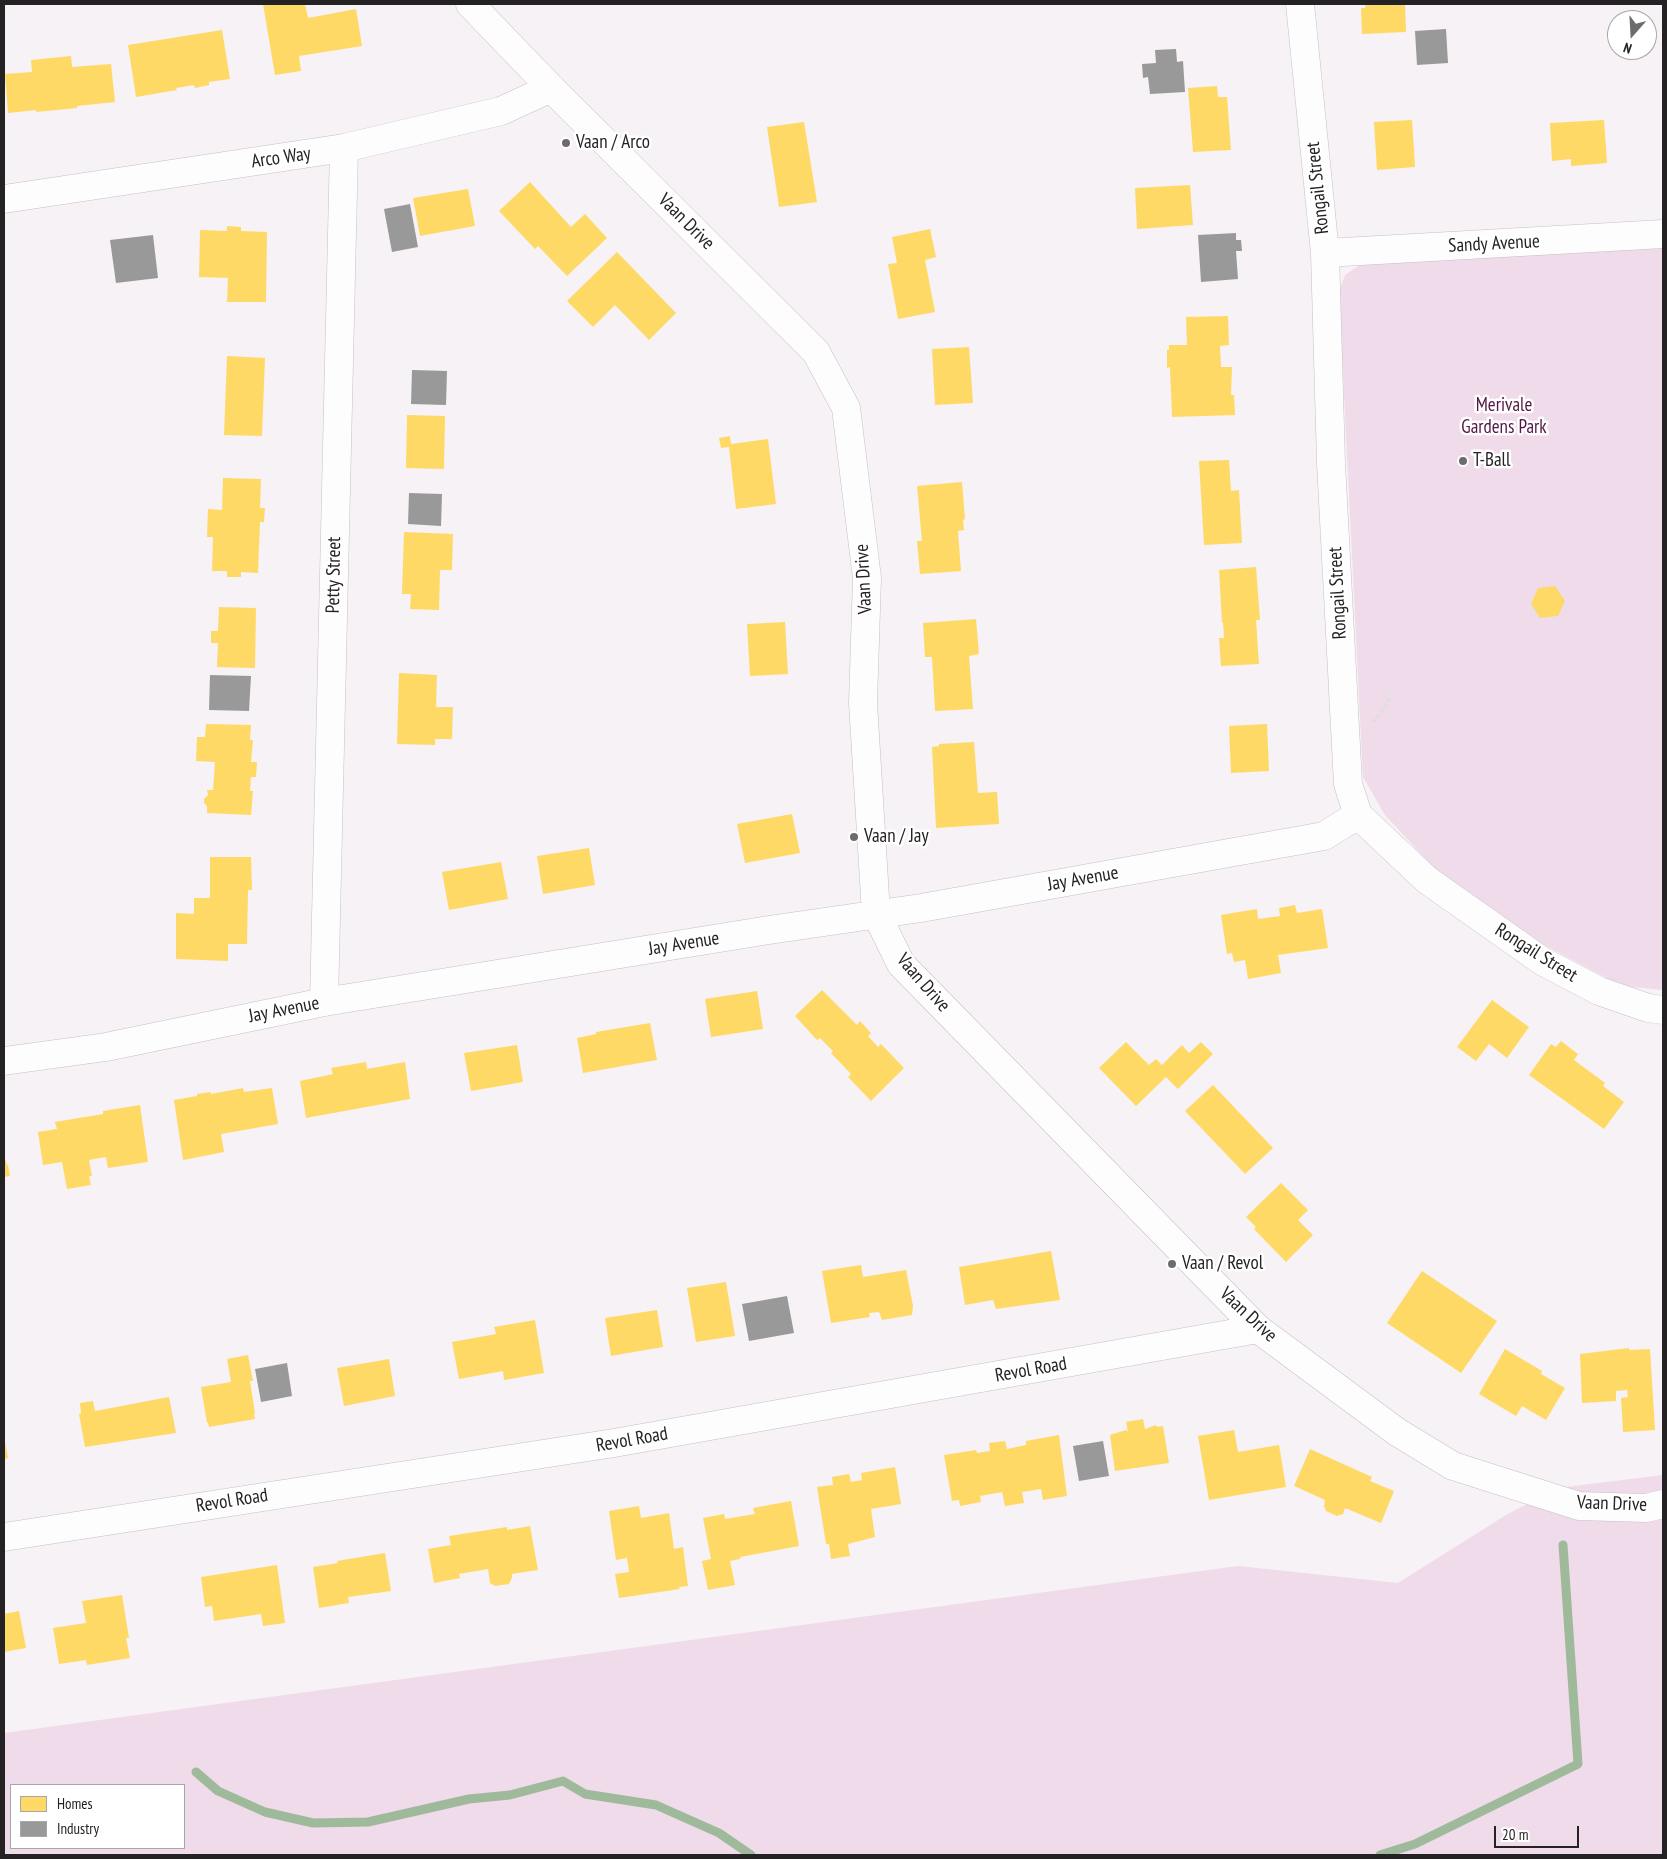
<!DOCTYPE html>
<html>
<head>
<meta charset="utf-8">
<style>
	body { margin:0 }
	#map { position:relative; width:1667px; height:1859px; overflow:hidden; background:#f7f2f5; font-family:"PT Sans Narrow",sans-serif }
	canvas { display:block }
	.frame { position:absolute; inset:0; border:5px solid #252224; pointer-events:none }
	.legend { position:absolute; left:10px; top:1784px; width:175px; height:65px; box-sizing:border-box; background:#fff; border:1px solid #a8a7a7; margin:0; padding:6px 9px; list-style:none; font-size:15px; color:#252224 }
	.legend li { display:flex; align-items:center; gap:10px; height:25px }
	.legend b { width:25px; border:1px solid #a8a7a7 }
	.north { position:absolute; left:1607px; top:10px; width:50px; height:50px; box-sizing:border-box; background:#fff; border:1px solid #a8a7a7; border-radius:50%; rotate:199deg; font-size:14px; font-weight:700; line-height:20px; text-align:center; color:#252224 }
	.north::after { content:''; display:block; margin:auto; width:18px; height:22px; background:#6e6b6d; clip-path:polygon(50% 0,100% 100%,50% 72%,0 100%) }
	.scale { position:absolute; left:1494px; top:1826px; width:85px; height:22px; box-sizing:border-box; border:2px solid #252224; border-top:0; padding-left:6px; font-size:15px; line-height:18px; white-space:nowrap; color:#252224; -webkit-text-stroke:4px #fff; paint-order:stroke }
</style>
</head>
<body>
<div id="map">
<canvas width="1667" height="1859"></canvas>
<div class="frame"></div>
<ul class="legend">
<li><b style="height:14px;background:#ffd966"></b>Homes</li>
<li><b style="height:14px;background:#999"></b>Industry</li>
</ul>
<div class="north">N</div>
<div class="scale">20 m</div>
</div>
<script>
const c = document.querySelector('canvas').getContext('2d');
c.lineJoin = 'round';
function fill(path, color) {
  c.fillStyle = color;
  c.fill(path, 'evenodd');
}
function shape(rows) {
  const path = new Path2D();
  for (const r of rows) {
    path.moveTo(r[0], r[1]);
    for (let i = 2; i < r.length; i += 2) path.lineTo(r[i], r[i + 1]);
  }
  return path;
}
function stroke(path, color, width, dash) {
  c.strokeStyle = color;
  c.lineWidth = width;
  c.lineCap = dash ? 'butt' : 'round';
  c.setLineDash(dash || []);
  c.stroke(path);
}
function drawText(font, color, halo, rows, align = 'center') {
  c.font = font + ' "PT Sans Narrow",sans-serif';
  c.lineWidth = 5;
  c.setLineDash([]);
  c.textBaseline = 'middle';
  c.strokeStyle = halo;
  c.fillStyle = color;
  for (const [text, x, y, turn = 0] of rows) {
    c.save();
    c.translate(x, y);
    c.rotate((+turn || 0) * Math.PI / 180);
    c.textAlign = isNaN(turn) ? turn : align;
    if (halo) c.strokeText(text, 0, 0);
    c.fillText(text, 0, 0);
    c.restore();
  }
}
const green = shape([
	[1663,245,1663,990,1622,986,1529,937,1436,870,1385,815,1363,777,1339,293,1345,275,1360,265],
	[1663,1475,1663,1855,4,1855,4,1733,1238,1566,1398,1583,1506,1515,1558,1488],
	[11,1785,184,1785,184,1848,11,1848]
]);
const homes = shape([
	[263,4,305,4,308,18,356,9,362,46,299,56,301,71,275,75],
	[1366,4,1405,4,1406,32,1362,34,1361,8,1365,8],
	[222,30,230,79,209,82,209,85,195,88,194,85,176,88,177,90,136,97,128,45],
	[71,56,72,67,111,64,115,102,77,106,77,108,36,112,36,110,8,113,5,74,32,72,31,60],
	[1217,86,1218,97,1227,97,1231,150,1193,152,1188,88],
	[1412,120,1415,167,1377,170,1374,122],
	[1604,120,1607,163,1571,166,1571,159,1552,161,1550,123],
	[804,122,817,202,779,207,767,127],
	[530,182,571,227,585,214,607,238,567,276,538,246,535,249,499,211],
	[1190,185,1193,225,1137,229,1135,188],
	[468,189,475,226,420,236,413,198],
	[227,226,241,227,241,231,267,232,266,302,227,302,228,278,199,277,200,230,227,231],
	[930,229,936,257,925,260,935,312,898,319,888,264,897,263,892,237],
	[617,252,676,313,649,340,615,305,593,327,567,301],
	[1228,316,1229,345,1220,346,1221,367,1232,367,1231,395,1234,395,1235,415,1172,417,1170,367,1167,368,1167,350,1169,350,1169,345,1187,345,1186,317],
	[969,347,973,403,935,405,932,349],
	[227,356,265,358,262,436,224,435],
	[407,415,445,416,444,469,406,468],
	[730,436,731,444,768,439,776,504,736,509,729,447,721,448,719,438],
	[1229,460,1231,491,1239,490,1242,543,1204,545,1199,461],
	[223,478,261,479,260,508,265,508,264,522,260,522,258,573,241,572,241,577,227,577,227,571,212,571,213,537,207,537,208,509,222,510],
	[962,482,965,519,963,520,964,530,958,531,961,571,920,574,917,541,922,541,917,486],
	[404,532,453,534,452,570,440,570,439,610,410,609,411,594,402,594],
	[1256,567,1260,620,1256,620,1259,664,1221,666,1219,638,1224,638,1223,622,1222,623,1219,570],
	[1555,586,1565,601,1558,616,1540,618,1531,604,1538,588],
	[219,607,256,608,255,668,217,667,218,643,211,643,211,631,218,631],
	[976,619,979,654,969,656,973,709,935,711,932,657,925,657,923,623],
	[785,622,788,674,750,676,747,624],
	[399,673,437,675,436,707,453,707,452,739,435,739,435,745,397,744],
	[206,724,251,725,250,740,253,740,251,762,257,762,256,777,251,777,250,791,253,791,251,815,207,813,207,806,204,803,204,799,208,795,207,790,213,790,215,762,196,761,197,737,205,737],
	[1267,724,1269,771,1231,773,1229,726],
	[974,742,978,793,997,792,999,824,936,828,932,747,939,746,939,744],
	[792,814,800,853,745,863,737,824],
	[589,848,595,885,543,894,537,856],
	[210,857,251,857,252,890,248,890,247,944,228,944,228,961,176,959,176,913,194,914,194,898,210,898],
	[501,862,508,899,449,910,442,872],
	[1295,905,1297,913,1322,909,1328,948,1278,955,1281,973,1248,979,1245,960,1234,962,1232,953,1227,954,1221,915,1257,909,1258,919,1280,916,1279,908],
	[822,990,857,1025,860,1021,871,1033,868,1036,878,1047,881,1044,904,1068,871,1101,848,1077,851,1074,831,1053,833,1051,820,1038,817,1040,795,1016],
	[757,991,763,1029,711,1037,705,999],
	[1492,1000,1529,1027,1507,1058,1489,1044,1476,1061,1457,1047],
	[650,1023,657,1060,583,1073,577,1038,596,1034,596,1032],
	[1561,1041,1578,1054,1574,1060,1605,1083,1603,1086,1624,1102,1604,1129,1529,1075,1551,1044,1556,1047],
	[1126,1042,1149,1065,1156,1059,1162,1065,1182,1045,1189,1053,1201,1042,1213,1054,1178,1089,1166,1077,1136,1106,1099,1068],
	[517,1045,523,1082,471,1091,464,1053],
	[366,1062,367,1069,405,1062,410,1099,306,1118,300,1081,333,1074,331,1068],
	[1213,1085,1273,1148,1245,1174,1185,1111],
	[243,1088,244,1092,272,1088,278,1124,221,1134,224,1152,183,1160,174,1100,197,1096,197,1094,211,1092,211,1094],
	[140,1105,148,1162,108,1168,106,1157,89,1160,92,1176,89,1176,91,1185,67,1189,62,1162,43,1165,38,1132,57,1129,55,1122,103,1114,103,1111],
	[4,1155,7,1165,8,1165,10,1176,4,1177],
	[1281,1183,1308,1210,1298,1220,1313,1235,1286,1262,1254,1229,1256,1227,1246,1217],
	[1051,1251,1060,1300,996,1309,993,1300,965,1305,959,1267],
	[861,1265,863,1277,906,1270,913,1306,912,1315,882,1320,879,1312,869,1313,870,1317,831,1323,822,1271],
	[1422,1271,1497,1321,1461,1373,1387,1323],
	[726,1282,735,1336,696,1342,687,1288],
	[657,1310,663,1347,611,1356,605,1318],
	[535,1320,544,1373,504,1380,503,1371,459,1379,452,1342,496,1334,494,1327],
	[1629,1348,1629,1350,1650,1349,1655,1430,1623,1432,1621,1398,1628,1397,1627,1390,1616,1391,1616,1401,1582,1403,1580,1354],
	[1505,1349,1542,1371,1541,1374,1565,1388,1546,1420,1522,1406,1516,1416,1479,1394],
	[248,1355,253,1381,250,1381,255,1414,254,1415,255,1419,209,1427,208,1422,207,1423,201,1387,231,1382,227,1359],
	[389,1359,395,1396,344,1406,337,1368],
	[169,1397,176,1433,85,1447,79,1414,81,1414,80,1403,93,1401,95,1411],
	[1143,1419,1145,1429,1156,1425,1157,1427,1163,1426,1169,1463,1115,1471,1110,1435,1126,1430,1128,1432,1126,1422],
	[1234,1430,1238,1452,1279,1445,1286,1487,1209,1500,1198,1436],
	[1059,1435,1067,1496,1043,1500,1041,1489,1022,1492,1024,1503,1005,1506,1002,1492,980,1496,981,1502,960,1506,959,1500,952,1501,944,1455,976,1450,977,1453,990,1451,989,1443,1005,1441,1007,1449,1026,1445,1026,1441],
	[4,1437,8,1458,4,1459],
	[1310,1449,1372,1477,1370,1481,1394,1491,1381,1523,1345,1508,1343,1514,1337,1516,1326,1511,1324,1506,1325,1500,1294,1486],
	[895,1467,901,1504,871,1509,875,1537,848,1544,850,1556,831,1559,829,1544,826,1544,817,1487,833,1485,832,1477,849,1474,851,1482,862,1480,861,1473],
	[791,1501,799,1546,740,1557,740,1559,730,1561,735,1585,708,1590,702,1561,711,1559,703,1518,724,1514,725,1519,755,1514,753,1508],
	[639,1506,641,1518,669,1513,674,1549,683,1547,688,1586,679,1587,680,1589,619,1598,615,1574,629,1572,627,1558,616,1560,609,1511],
	[530,1526,538,1570,512,1574,512,1578,509,1584,495,1586,490,1583,488,1569,459,1574,460,1578,434,1583,428,1549,451,1545,449,1536,507,1527,507,1530],
	[385,1553,391,1591,348,1597,349,1603,319,1608,313,1567,338,1563,337,1561],
	[277,1565,285,1623,263,1626,261,1614,214,1621,212,1606,205,1607,201,1577],
	[122,1595,129,1638,126,1638,130,1658,87,1665,86,1660,59,1664,53,1628,86,1623,82,1601],
	[19,1611,26,1648,4,1652,4,1614]
]);
const industry = shape([
	[1446,29,1448,63,1417,65,1415,31],
	[1176,49,1177,62,1183,61,1185,92,1150,94,1148,77,1143,78,1142,64,1156,63,1155,50],
	[410,204,418,247,392,252,384,209],
	[1236,233,1236,240,1241,240,1242,251,1236,251,1238,279,1201,282,1198,235],
	[153,235,158,278,116,283,110,240],
	[412,370,447,371,446,405,411,404],
	[409,493,442,494,441,526,408,524],
	[210,675,251,676,249,711,209,710],
	[787,1296,794,1333,749,1341,742,1304],
	[287,1363,292,1396,261,1402,255,1369],
	[1103,1441,1109,1476,1079,1481,1073,1446]
]);
const stream = shape([
	[196,1772,218,1791,265,1812,313,1823,368,1822,469,1799,510,1795,563,1781,585,1794,656,1805,719,1833,751,1855],
	[1380,1855,1415,1844,1578,1764,1563,1545]
]);
const path = shape([
	[1372,721,1376,720,1392,695]
]);
const minor = shape([
	[1300,4,1325,253,1331,463,1348,784,1358,815,1427,880,1542,961,1599,991,1648,1008,1663,1010],
	[4,199,344,148,501,111,551,88],
	[1325,253,1663,234],
	[324,1002,344,148],
	[4,1061,106,1047,324,1002,769,930,921,908,1324,836,1358,815],
	[4,1537,614,1443,1258,1329]
]);
const tertiary = shape([
	[470,4,551,88,816,352,846,408,867,578,863,703,876,913,901,964,1258,1329,1397,1432,1453,1466,1579,1506,1646,1508,1663,1504]
]);
const markers = [
	[566,143,5,"#6e6b6d"],
	[1463,461,5,"#6e6b6d"],
	[854,837,5,"#6e6b6d"],
	[1172,1264,5,"#6e6b6d"]
];
const poiNames = [
	["Vaan / Arco",576,143],
	["T-Ball",1473,461],
	["Vaan / Jay",864,837],
	["Vaan / Revol",1182,1264]
];
const streetNames = [
	["Arco Way",281,158,-8],
	["Rongail Street",1318,188,-96],
	["Vaan Drive",686,222,45],
	["Sandy Avenue",1494,244,-3],
	["Petty Street",334,575,-89],
	["Vaan Drive",864,579,-93],
	["Rongail Street",1338,593,-93],
	["Jay Avenue",1083,879,-10],
	["Jay Avenue",684,944,-9],
	["Rongail Street",1536,953,32],
	["Vaan Drive",923,983,49],
	["Jay Avenue",284,1010,-11],
	["Vaan Drive",1248,1315,43],
	["Revol Road",1031,1370,-10],
	["Revol Road",632,1440,-10],
	["Revol Road",232,1501,-9],
	["Vaan Drive",1612,1504,2]
];
const parkNames = [
	["Merivale",1504,406],
	["Gardens Park",1504,428]
];
fill(green, '#efdbe9');
fill(homes, '#ffd966');
fill(industry, '#999');
stroke(stream, '#9fb99b', 9);
stroke(minor, '#c4c0c3', 29);
stroke(tertiary, '#c4c0c3', 29);
stroke(path, '#dfdedf', 3, [4, 2.5]);
stroke(minor, '#fefdfe', 28);
stroke(tertiary, '#fefdfe', 28);
for (const [x, y, r, color] of markers) {
  const dot = new Path2D();
  dot.arc(x, y, r, 0, 2 * Math.PI);
  c.fillStyle = color;
  c.fill(dot);
  stroke(dot, '#fff', 2);
}
drawText('19px', '#252224', '#fff', poiNames, 'left');
drawText('19px', '#252224', '#fff', streetNames);
drawText('19px', '#521746', '#fff', parkNames);
</script>
</body>
</html>
